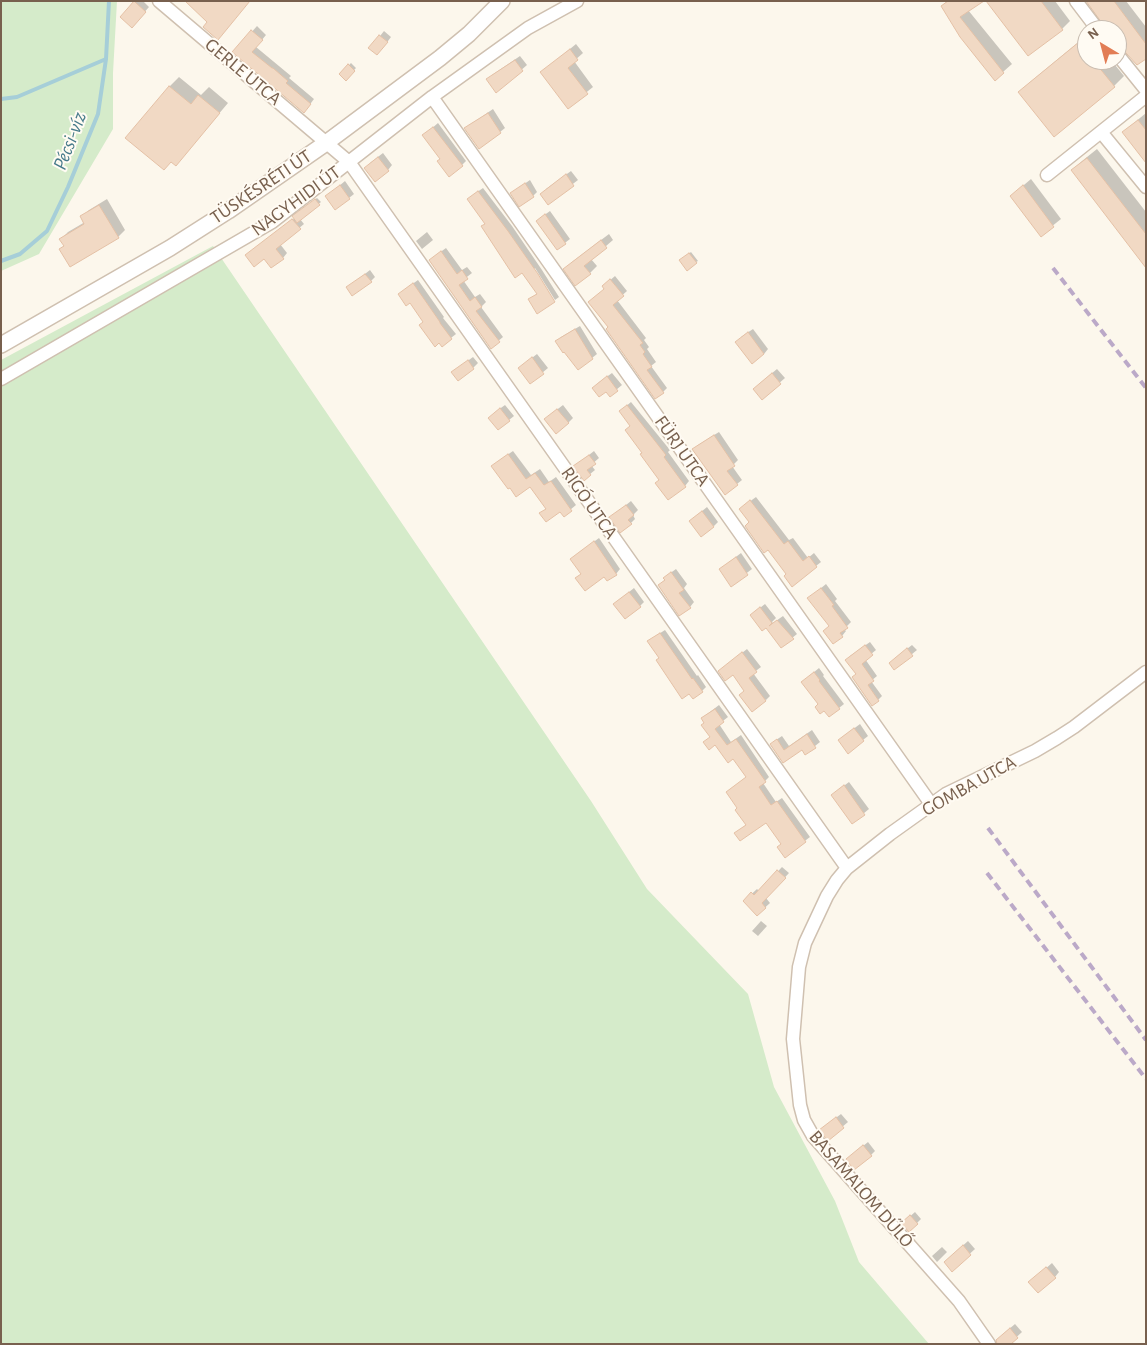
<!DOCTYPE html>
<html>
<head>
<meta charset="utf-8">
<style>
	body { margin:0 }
	#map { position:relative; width:1147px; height:1345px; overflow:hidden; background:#fcf7ec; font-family:"Alegreya Sans",sans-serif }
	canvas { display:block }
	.frame { position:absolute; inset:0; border:2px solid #78604e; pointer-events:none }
	.north { position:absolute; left:1077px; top:20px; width:50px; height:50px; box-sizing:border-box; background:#fffbf3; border:1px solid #c9bdb1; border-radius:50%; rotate:323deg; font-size:14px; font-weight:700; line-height:20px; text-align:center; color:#78604e }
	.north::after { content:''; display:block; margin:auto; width:18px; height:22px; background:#e27d55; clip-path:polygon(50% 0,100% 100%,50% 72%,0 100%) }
</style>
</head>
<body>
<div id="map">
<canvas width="1147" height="1345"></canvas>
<div class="frame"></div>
<div class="north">N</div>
</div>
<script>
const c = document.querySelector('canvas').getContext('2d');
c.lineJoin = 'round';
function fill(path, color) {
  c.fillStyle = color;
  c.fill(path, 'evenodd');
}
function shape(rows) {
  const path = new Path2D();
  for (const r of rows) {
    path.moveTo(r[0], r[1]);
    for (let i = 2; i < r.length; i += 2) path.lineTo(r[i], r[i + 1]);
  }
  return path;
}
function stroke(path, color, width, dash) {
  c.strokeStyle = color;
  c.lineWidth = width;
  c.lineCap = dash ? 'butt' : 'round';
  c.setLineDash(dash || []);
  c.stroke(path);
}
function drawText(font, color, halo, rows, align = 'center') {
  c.font = font + ' "Alegreya Sans",sans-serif';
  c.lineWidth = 4;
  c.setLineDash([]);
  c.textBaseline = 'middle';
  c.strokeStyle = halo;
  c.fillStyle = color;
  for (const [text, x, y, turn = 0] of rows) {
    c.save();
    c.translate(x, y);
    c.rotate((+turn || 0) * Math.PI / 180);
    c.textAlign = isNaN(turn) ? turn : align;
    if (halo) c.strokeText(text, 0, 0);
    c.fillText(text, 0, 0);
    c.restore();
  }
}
const green = shape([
	[1,1,117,1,113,73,113,129,39,254,1,271],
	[213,246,591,801,647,889,748,994,774,1087,835,1201,859,1262,929,1344,1,1344,1,360]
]);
const shadow = shape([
	[136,1,143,1,149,7,132,26,121,17],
	[947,1,982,1,968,10,1012,64,995,79,942,6],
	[988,1,1055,1,1070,21,1062,29],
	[1088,1,1126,1,1146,27,1146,57,1117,41,1117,30,1109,30],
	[257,26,266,35,256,47,291,76,289,78,314,99,308,107,234,52],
	[384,31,391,37,382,49,380,36],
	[1087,35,1087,60,1111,60,1124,76,1114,86,1054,135,1019,92,1029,83],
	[576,44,583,53,574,61,593,87,568,107,542,72],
	[520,56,527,65,497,91,492,75],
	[351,63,356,68,346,79,340,74],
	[179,77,201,95,209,87,228,103,185,154,169,87],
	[493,109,505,128,500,132,466,128,471,124],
	[1146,113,1146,161,1123,132],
	[438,123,466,161,462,165,442,159,424,135],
	[1097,149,1146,212,1146,266,1072,170,1082,161],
	[383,153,392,165,388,170,370,163],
	[571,171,578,180,548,203,546,189],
	[1031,179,1061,219,1041,235,1011,196],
	[530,180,537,192,533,196,511,193],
	[345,181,354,194,349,198,327,196],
	[483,188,512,226,542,270,559,297,555,300,535,268,533,270,553,302,529,299,538,293,486,223,473,195],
	[317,198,321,202,300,219,304,224,280,244,287,253,283,258,264,258,251,251,295,218,296,215],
	[107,199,125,230,118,237,70,266,60,249,65,245,61,239,68,232,85,222,82,217,89,210],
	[550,211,570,239,557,249,543,216],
	[427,232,433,240,422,249,416,241],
	[609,234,613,240,591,259,597,266,590,273,565,269,572,262],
	[446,248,462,270,467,267,472,273,463,280,475,297,480,294,486,302,481,307,503,337,491,347,435,256],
	[691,252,698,261,696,262,682,259],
	[370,270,375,277,371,281,348,287],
	[615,276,627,291,617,300,646,338,644,340,649,347,647,349,656,362,651,366,667,388,663,392,610,327,605,288,608,282],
	[418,280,444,317,443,318,456,334,442,345,404,290],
	[580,326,597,354,592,358,565,351,557,342,561,337],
	[753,329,768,349,764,354,741,337],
	[537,354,548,368,530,383,524,364],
	[473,357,478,363,473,368,458,368],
	[777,369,785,378,762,398,759,384],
	[612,373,622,385,610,395,598,383],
	[631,402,670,450,668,452,689,481,685,486,643,452,625,407],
	[505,405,514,416,509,420,494,413],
	[563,405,573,418,568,423,550,415],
	[719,432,738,460,732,466,742,480,737,484,693,450,698,445],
	[513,451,531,475,540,469,549,482,556,477,576,505,564,515,561,510,541,513,547,508,530,485,497,462],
	[594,451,599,458,591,465,595,470,584,479,580,462],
	[756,497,789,540,793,538,808,558,814,553,821,562,792,585,788,574,750,522,745,505],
	[631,501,638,510,633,515,635,519,631,523,611,517],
	[707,507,718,522,714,526,690,521],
	[599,538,620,569,616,574,605,575,582,574,576,555],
	[741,553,752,569,731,585,720,569],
	[676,569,687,584,684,588,694,602,690,607,659,585,666,579,669,574],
	[826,584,837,599,835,601,851,622,844,629,846,631,842,636,809,598],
	[634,588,644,602,640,606,619,600],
	[765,604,776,618,772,622,773,623,783,616,797,634,781,647,756,611],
	[665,630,697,676,698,675,706,687,702,691,690,692,660,657,654,637],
	[870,642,876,650,865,659,877,676,871,681,882,696,878,700,857,674,850,656],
	[912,645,917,650,895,668,895,658],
	[747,649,761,667,753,673,770,696,766,700,745,690,733,674,724,667],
	[819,668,824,675,823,676,844,704,839,708,819,704,802,682],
	[719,705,728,717,719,724,731,742,741,735,769,777,763,783,776,802,782,798,810,837,785,856,782,844,766,821,736,833,747,824,739,808,727,792,747,777,734,757,711,737,702,718],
	[860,724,868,736,848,752,844,736],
	[812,730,820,742,805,754,802,748,783,761,776,740,782,736,789,746],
	[849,782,869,809,852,823,837,791],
	[782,867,789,873,766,898,770,903,758,914,744,901,757,889,759,891],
	[761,921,767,926,758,936,752,931],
	[841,1114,848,1122,828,1139,825,1126],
	[868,1142,875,1151,871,1155,852,1155],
	[915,1212,921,1219,917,1223,907,1219],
	[968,1241,975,1249,952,1270,950,1257],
	[942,1247,947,1252,937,1262,932,1256],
	[1052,1263,1059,1272,1055,1277,1035,1278],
	[1015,1324,1022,1332,1009,1344,1002,1335]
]);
const stream = shape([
	[1,99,17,97,106,59],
	[1,261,20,254,47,231,68,187,98,114,106,59,109,1]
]);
const building = shape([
	[134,1,146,12,132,28,120,17,134,1],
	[185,1,250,1,218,40,203,27,207,22,185,1],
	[948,1,984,1,960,17,1004,73,995,81,960,37,941,6,948,1],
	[986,1,1041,1,1063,30,1028,56,986,1],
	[1086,1,1114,1,1146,44,1146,59,1137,65,1117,43,1117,30,1107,30,1086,1],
	[251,30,263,40,252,52,272,68,273,68,288,81,286,83,311,104,304,113,232,52,251,30],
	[379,35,388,42,377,55,368,48,379,35],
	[1079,42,1087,52,1087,60,1093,60,1115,87,1054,137,1018,92,1079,42],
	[570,49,578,60,568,68,588,94,568,109,540,72,570,49],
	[515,60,523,71,496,93,486,79,515,60],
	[348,64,355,71,346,81,339,74,348,64],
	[169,86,191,104,198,95,220,113,176,166,171,162,164,170,125,138,169,86],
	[488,113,501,133,479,149,464,128,488,113],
	[1138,120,1146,130,1146,163,1122,132,1138,120],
	[433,127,463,166,449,177,437,161,440,159,422,135,433,127],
	[378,157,389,171,375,182,364,168,378,157],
	[1087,158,1146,234,1146,268,1071,170,1087,158],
	[566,174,574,186,548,205,540,194,566,174],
	[525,183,534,197,519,207,510,193,525,183],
	[340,185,350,199,335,210,325,196,340,185],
	[1023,185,1054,227,1041,237,1010,196,1023,185],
	[478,191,508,231,538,274,555,302,537,314,528,299,537,294,522,273,515,278,481,226,485,224,467,199,478,191],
	[315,199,320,205,297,223,292,216,315,199],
	[99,205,119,238,70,267,59,249,64,246,59,239,84,224,80,216,99,205],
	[545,214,566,244,557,250,536,221,545,214],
	[292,219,301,229,276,249,284,259,271,268,264,259,254,267,245,255,292,219],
	[601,240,607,248,584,266,591,274,575,286,563,269,601,240],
	[441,251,457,274,462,270,468,279,459,285,470,301,475,297,482,307,476,311,500,342,491,349,429,260,441,251],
	[689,253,697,263,687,271,679,260,689,253],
	[365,274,372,282,352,296,346,287,365,274],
	[610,279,624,296,613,305,643,343,640,345,645,352,643,354,652,367,647,370,664,393,655,399,606,329,608,327,588,302,604,289,602,286,610,279],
	[413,283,440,322,440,323,452,339,442,347,439,343,435,347,419,325,423,322,410,303,406,306,398,294,413,283],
	[575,329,593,359,578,370,564,352,563,353,555,341,575,329],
	[748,332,764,354,752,364,735,342,748,332],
	[532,357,544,374,530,384,518,368,532,357],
	[468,360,474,369,458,381,451,372,468,360],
	[772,373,781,384,762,400,753,389,772,373],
	[607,376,618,391,610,397,606,392,599,397,592,388,607,376],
	[627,405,666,455,664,457,686,487,668,500,655,483,659,480,640,454,642,453,625,430,630,426,619,411,627,405],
	[500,408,510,421,498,430,488,418,500,408],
	[557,409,569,423,556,434,544,419,557,409],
	[714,435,735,466,727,471,738,485,725,495,692,449,714,435],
	[508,454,526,479,535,473,544,485,551,481,572,511,564,517,560,512,546,522,539,513,546,509,530,487,516,497,510,488,508,489,491,466,508,454],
	[589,455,596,464,587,470,591,475,584,481,573,466,589,455],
	[750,500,784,544,788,541,803,561,809,556,817,567,792,587,784,576,786,574,768,550,764,553,745,526,749,522,739,509,750,500],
	[626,505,634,515,628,520,632,524,620,533,609,517,626,505],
	[702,511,714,527,701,537,689,521,702,511],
	[594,541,617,575,607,581,604,577,585,591,575,578,581,574,570,559,594,541],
	[736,557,748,575,731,587,719,569,736,557],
	[671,572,684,590,679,593,691,608,679,616,658,585,665,580,663,578,671,572],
	[821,588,834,605,832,606,848,628,840,633,843,637,833,644,823,631,829,626,807,598,821,588],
	[629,592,641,607,625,619,613,604,629,592],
	[760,607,772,623,769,626,777,620,794,639,781,648,766,628,762,631,750,615,760,607],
	[660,633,692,679,693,678,703,692,693,699,689,694,682,699,656,660,659,658,647,641,660,633],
	[865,645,873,655,862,664,874,681,868,685,879,701,872,706,852,677,856,674,845,660,865,645],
	[907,648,913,656,894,670,889,663,907,648],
	[742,652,757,672,749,678,766,701,752,712,739,695,744,691,733,675,725,681,718,671,742,652],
	[814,672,820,680,819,681,840,709,829,717,824,711,820,714,815,707,818,704,801,682,814,672],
	[715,709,724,722,715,729,727,745,736,739,766,782,759,787,771,805,777,801,806,842,785,858,777,847,781,844,766,823,740,841,734,833,746,825,735,810,737,808,726,792,746,777,733,759,728,763,715,745,709,750,703,742,710,737,701,725,704,723,701,718,715,709],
	[854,728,864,741,848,754,838,740,854,728],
	[807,734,816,748,805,755,802,750,783,763,770,744,777,739,784,750,807,734],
	[844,785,865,815,852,824,831,795,844,785],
	[777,870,786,878,762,903,766,908,757,916,743,901,751,892,754,895,777,870],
	[836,1117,844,1128,828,1141,819,1130,836,1117],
	[863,1145,872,1156,854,1170,846,1159,863,1145],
	[910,1215,918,1224,909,1232,901,1223,910,1215],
	[963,1245,971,1255,952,1272,944,1262,963,1245],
	[1046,1267,1056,1278,1038,1293,1028,1282,1046,1267],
	[1010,1328,1018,1338,1011,1344,997,1344,996,1340,1010,1328]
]);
const minor = shape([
	[159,1,349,162,847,868],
	[1076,1,1098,30],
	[1117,54,1146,90],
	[432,97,931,804],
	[1101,132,1146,187],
	[1047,175,1146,96],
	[1,379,272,222,432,97,528,28,577,1],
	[989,1344,959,1301,813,1136,804,1120,800,1105,793,1039,799,967,805,943,827,896,837,880,847,868,890,834,946,794,1035,751,1057,738,1074,727,1146,672]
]);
const tertiary = shape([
	[1,345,170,248,228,211,326,143,440,58,469,34,502,1]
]);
const rail = shape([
	[1053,268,1146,388],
	[988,828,1146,1040],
	[987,873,1146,1079]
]);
const streetNames = [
	["GERLE UTCA",243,72,40],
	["TÜSKÉSRÉTI ÚT",261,187,-34],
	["NAGYHIDI ÚT",296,201,-36],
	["FÜRJ UTCA",682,451,55],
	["RIGÓ UTCA",589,503,55],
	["GOMBA UTCA",969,786,-29],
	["BASAMALOM DŰLŐ",861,1189,49]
];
const waterNames = [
	["Pécsi-víz",70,141,-69]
];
fill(green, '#d5ebca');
fill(shadow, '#0003');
stroke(stream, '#a6ced8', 4);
fill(building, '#f1d9c4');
stroke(building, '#e4c0a5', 1);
stroke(minor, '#cfc0b0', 15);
stroke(tertiary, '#cfc0b0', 18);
stroke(minor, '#fff', 12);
stroke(tertiary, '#fff', 15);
stroke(rail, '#bba9c8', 4, [8, 5]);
drawText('19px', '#78604e', '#fffbf3', streetNames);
drawText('italic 20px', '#487b8b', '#fffbf3', waterNames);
</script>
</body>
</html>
